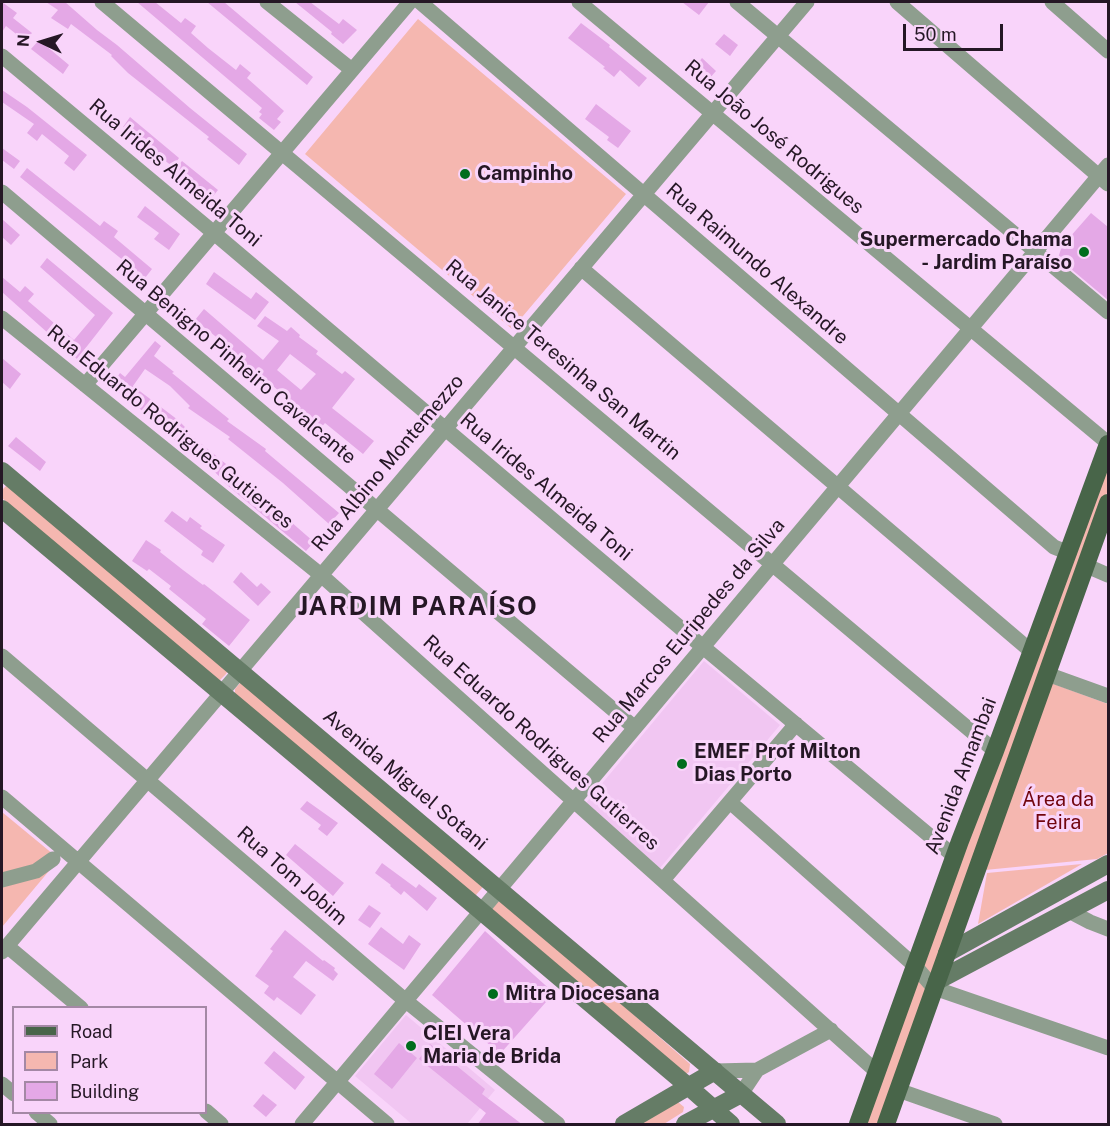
<!DOCTYPE html>
<html>
<head>
<meta charset="utf-8">
<style>
	body { margin:0 }
	#map { position:relative; width:1110px; height:1126px; overflow:hidden; background:#f9d4fa; font-family:"Public Sans",sans-serif }
	canvas { display:block }
	.frame { position:absolute; inset:0; border:3px solid #251725; pointer-events:none }
	.legend { position:absolute; left:12px; top:1006px; width:195px; height:108px; box-sizing:border-box; background:#f9d4fa; border:2px solid #a488a5; margin:0; padding:8px 10px; list-style:none; font-size:18px; color:#251725 }
	.legend li { display:flex; align-items:center; gap:12px; height:30px }
	.legend b { width:30px; border:2px solid #a488a5 }
	.north { position:absolute; left:12px; top:12px; width:60px; height:60px; -webkit-text-stroke:4px #f9d4fa; paint-order:stroke; rotate:274deg; font-size:16px; font-weight:700; line-height:24px; text-align:center; color:#251725 }
	.north::after { content:''; display:block; margin:auto; width:21px; height:27px; background:#251725; clip-path:polygon(50% 0,100% 100%,50% 72%,0 100%) }
	.scale { position:absolute; left:903px; top:24px; width:100px; height:27px; box-sizing:border-box; border:3px solid #251725; border-top:0; padding-left:8px; font-size:18px; line-height:21px; white-space:nowrap; color:#251725; -webkit-text-stroke:4px #f9d4fa; paint-order:stroke }
</style>
</head>
<body>
<div id="map">
<canvas width="1110" height="1126"></canvas>
<div class="frame"></div>
<ul class="legend">
<li><b style="height:8px;background:#486549"></b>Road</li>
<li><b style="height:16px;background:#f5b7b0"></b>Park</li>
<li><b style="height:16px;background:#e4a8e6"></b>Building</li>
</ul>
<div class="north">N</div>
<div class="scale">50 m</div>
</div>
<script>
const c = document.querySelector('canvas').getContext('2d');
c.lineJoin = 'round';
function fill(path, color) {
  c.fillStyle = color;
  c.fill(path, 'evenodd');
}
function shape(rows) {
  const path = new Path2D();
  for (const r of rows) {
    path.moveTo(r[0], r[1]);
    for (let i = 2; i < r.length; i += 2) path.lineTo(r[i], r[i + 1]);
  }
  return path;
}
function stroke(path, color, width, dash) {
  c.strokeStyle = color;
  c.lineWidth = width;
  c.lineCap = dash ? 'butt' : 'round';
  c.setLineDash(dash || []);
  c.stroke(path);
}
function drawText(font, color, halo, rows, align = 'center') {
  c.font = font + ' "Public Sans",sans-serif';
  c.lineWidth = 6;
  c.setLineDash([]);
  c.textBaseline = 'middle';
  c.strokeStyle = halo;
  c.fillStyle = color;
  for (const [text, x, y, turn = 0] of rows) {
    c.save();
    c.translate(x, y);
    c.rotate((+turn || 0) * Math.PI / 180);
    c.textAlign = isNaN(turn) ? turn : align;
    if (halo) c.strokeText(text, 0, 0);
    c.fillText(text, 0, 0);
    c.restore();
  }
}
const built = shape([
	[704,661,780,725,660,868,585,804],
	[406,1015,495,1090,467,1124,412,1124,355,1076]
]);
const green = shape([
	[418,19,626,194,512,329,305,154],
	[1108,458,1108,490,879,1124,863,1124],
	[8,484,228,670,226,674,220,680,216,679,2,498,2,490],
	[240,683,244,683,483,883,482,888,476,895,471,895,235,694,235,689],
	[1051,683,1108,704,1108,853,1097,859,985,870],
	[2,812,59,859,2,927],
	[1082,864,978,924,987,873],
	[504,901,690,1064,689,1072,686,1074,492,909,496,902],
	[678,1102,684,1107,683,1112,664,1124,635,1124]
]);
const building = shape([
	[2,2,17,13,13,18,32,33,25,41,6,26,2,32],
	[46,2,65,2,97,30,117,45,190,108,247,154,239,165,207,139,209,137,128,73,111,56,112,55,71,24,68,29,51,18,58,10],
	[137,2,155,2,181,23,185,18,196,26,191,33,208,48,236,70,240,64,251,73,247,78,284,111,277,119,281,122,274,130,259,118,262,114,259,112,262,108],
	[207,2,224,2,313,77,307,85],
	[295,2,310,2,339,24,343,19,357,30,343,44,331,34,332,32],
	[682,2,709,2,699,15],
	[581,23,610,45,609,47,647,78,639,87,620,70,614,77,603,68,605,67,568,38],
	[724,34,738,45,730,56,715,44],
	[39,40,69,65,63,74,31,49],
	[702,58,716,71,709,79,695,67],
	[2,90,27,107,87,155,74,171,64,163,69,156,42,134,37,141,27,133,34,124,2,102],
	[596,104,631,131,618,148,607,140,609,137,585,119],
	[130,117,179,158,173,167,123,127],
	[2,148,20,161,14,169,2,160],
	[182,161,218,190,210,200,192,186,194,184,175,170],
	[27,168,100,226,104,221,118,231,114,237,152,269,145,278,20,177],
	[145,206,180,234,169,250,154,239,159,233,137,217],
	[1091,213,1108,227,1108,300,1058,258,1062,246],
	[2,219,20,235,11,245,2,237],
	[47,258,113,313,77,359,2,292,2,277,20,292,25,286,34,294,28,301,74,340,95,315,40,267],
	[214,272,251,299,256,292,269,302,255,320,206,284],
	[204,309,263,360,279,341,257,326,265,316,287,331,291,327,300,335,299,337,318,351,316,354,342,374,345,371,355,379,332,408,374,441,363,454,325,423,320,429,290,402,291,401,267,381,265,383,247,368,245,370,230,358,235,352,195,320],
	[290,354,316,374,301,390,277,370],
	[155,341,161,346,154,356,174,372,172,373,229,419,227,421,266,449,265,451,284,467,339,513,329,524,283,483,228,439,230,437,188,408,190,406,170,386,145,369,133,386,178,420,188,430,188,433,242,477,240,481,267,501,314,542,306,551,221,480,222,479,197,455,196,458,185,450,168,434,169,432,111,386,120,373,125,377],
	[2,358,21,374,10,389,2,382],
	[16,437,46,462,40,471,8,446],
	[172,511,187,522,190,517,202,526,200,528,225,545,213,563,201,555,203,551,164,521],
	[146,540,161,550,160,552,183,570,203,585,204,584,250,620,229,646,202,624,206,619,169,589,171,586,149,569,147,571,132,561],
	[241,572,257,587,261,583,271,592,258,606,233,582],
	[307,801,338,823,327,836,318,829,321,825,300,809],
	[295,844,344,883,333,896,286,855],
	[382,863,416,888,419,884,437,898,427,911,404,891,401,895,390,886,391,885,375,873],
	[369,905,381,913,370,928,358,920],
	[381,927,403,944,409,935,421,944,404,970,368,944],
	[285,930,323,961,324,960,335,968,334,970,338,974,333,981,306,961,293,977,316,995,301,1015,277,997,274,1001,264,993,269,986,255,976,273,951,270,949],
	[485,931,554,993,500,1054,432,995],
	[399,1043,417,1058,392,1089,374,1074],
	[430,1044,485,1089,482,1094,523,1125,477,1125,486,1113,419,1059],
	[274,1051,305,1077,295,1090,264,1063],
	[263,1094,277,1105,266,1117,253,1106]
]);
const street = shape([
	[102,2,995,751],
	[267,2,352,70],
	[420,2,1054,547,1069,553],
	[579,2,1108,443],
	[737,2,1108,312],
	[897,2,1108,184],
	[1052,2,1108,51],
	[2,56,214,233,703,647,954,856],
	[2,192,635,728],
	[581,268,1032,652],
	[2,318,321,575,877,1072],
	[85,385,410,2],
	[1087,566,1108,575],
	[2,656,406,1001,558,1124],
	[1047,674,1108,696],
	[2,797,387,1124],
	[730,802,915,966,934,988,1108,1048],
	[2,880,36,871,53,859],
	[663,880,796,724],
	[1069,911,1090,922,1108,929],
	[7,946,81,1008],
	[2,952,807,2],
	[715,1071,757,1070,831,1030],
	[2,1084,14,1094],
	[898,1090,995,1124],
	[741,1094,757,1070],
	[206,1111,221,1124],
	[36,1112,50,1124],
	[302,1124,1108,165]
]);
const secondary = shape([
	[2,471,777,1124],
	[2,509,481,911,689,1087,731,1124],
	[947,953,1108,864],
	[937,981,1108,890],
	[624,1124,715,1071],
	[685,1124,741,1094]
]);
const primary = shape([
	[858,1124,960,841,995,751,1108,444],
	[886,1124,1108,503]
]);
const markers = [
	[465,174,6,"#006d1d"],
	[1084,252,6,"#006d1d"],
	[682,764,6,"#006d1d"],
	[493,994,6,"#006d1d"],
	[411,1046,6,"#006d1d"]
];
const streetNames = [
	["Rua João José Rodrigues",774,137,40],
	["Rua Irides Almeida Toni",175,173,40],
	["Rua Raimundo Alexandre",757,264,41],
	["Rua Janice Teresinha San Martin",563,360,40],
	["Rua Benigno Pinheiro Cavalcante",236,362,40],
	["Rua Eduardo Rodrigues Gutierres",170,427,39],
	["Rua Albino Montemezzo",388,463,-50],
	["Rua Irides Almeida Toni",546,487,40],
	["Rua Marcos Euripedes da Silva",689,631,-50],
	["Rua Eduardo Rodrigues Gutierres",541,743,42],
	["Avenida Amambai",961,776,-69],
	["Avenida Miguel Sotani",405,780,40],
	["Rua Tom Jobim",292,876,41]
];
const poiNames = [
	["Campinho",477,174],
	["Supermercado Chama",1072,240,"right"],
	["- Jardim Paraíso",1072,263,"right"],
	["EMEF Prof Milton",694,752],
	["Dias Porto",694,775],
	["Mitra Diocesana",505,994],
	["CIEI Vera",423,1034],
	["Maria de Brida",423,1057]
];
const parkNames = [
	["Área da",1058,800],
	["Feira",1058,823]
];
const districtNames = [
	["JARDIM PARAÍSO",418,607]
];
fill(built, '#f1c6f2');
fill(green, '#f5b7b0');
fill(building, '#e4a8e6');
stroke(street, '#8e9e8e', 15);
stroke(secondary, '#657c66', 18);
stroke(primary, '#486549', 18);
for (const [x, y, r, color] of markers) {
  const dot = new Path2D();
  dot.arc(x, y, r, 0, 2 * Math.PI);
  c.fillStyle = color;
  c.fill(dot);
  stroke(dot, '#f9d4fa', 2);
}
drawText('20px', '#251725', '#f9d4fa', streetNames);
drawText('bold 20px', '#251725', '#f9d4fa', poiNames, 'left');
drawText('20px', '#71040d', '#f9d4fa', parkNames);
c.letterSpacing = '1.5px';
drawText('bold 26px', '#251725', '#f9d4fa', districtNames);
c.letterSpacing = '0px';
</script>
</body>
</html>
